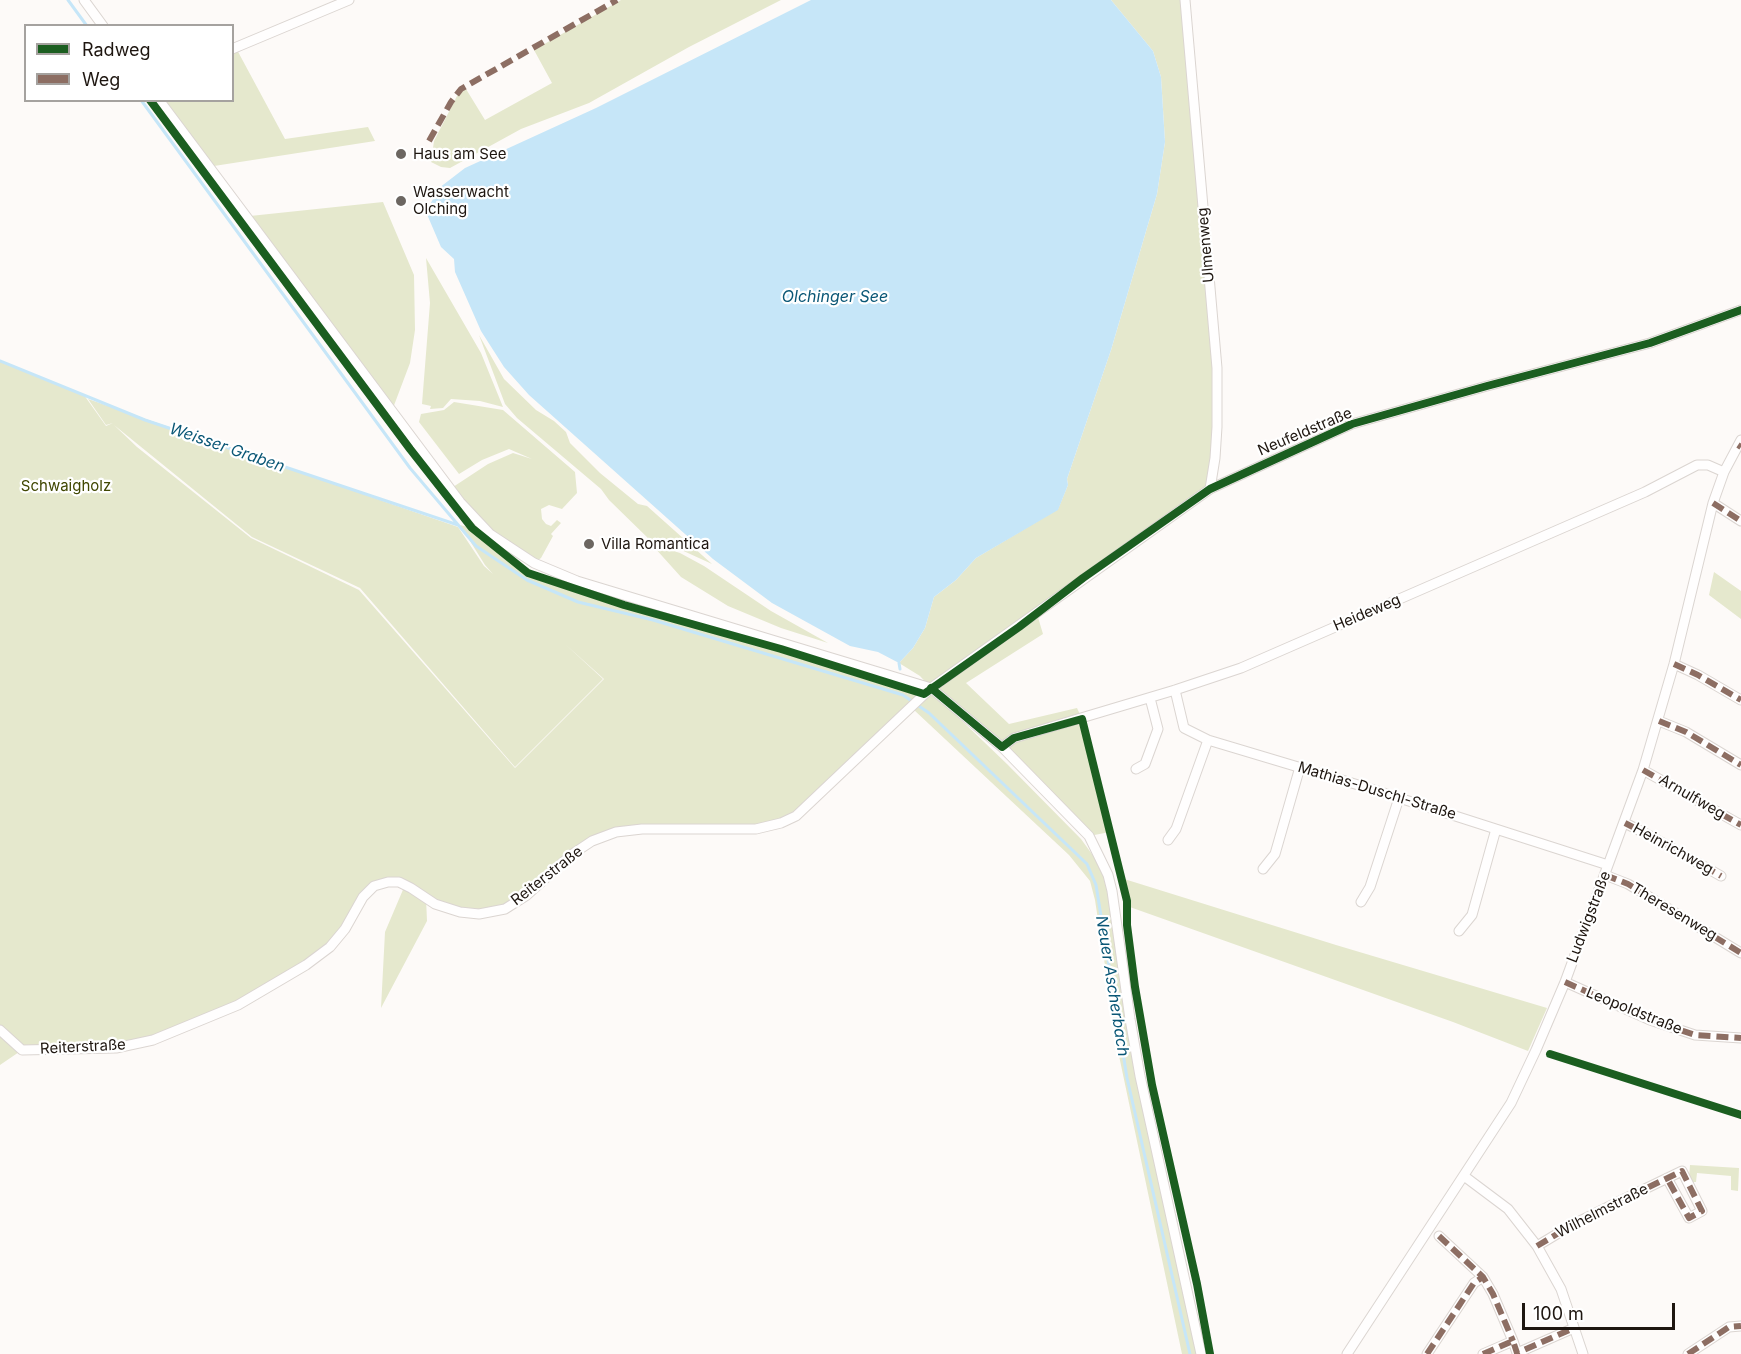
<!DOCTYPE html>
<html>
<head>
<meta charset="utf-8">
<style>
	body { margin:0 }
	#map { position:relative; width:1741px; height:1354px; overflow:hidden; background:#fdfaf8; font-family:Inter,sans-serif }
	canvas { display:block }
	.legend { position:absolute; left:24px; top:24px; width:210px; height:78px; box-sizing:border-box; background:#fff; border:2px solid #a5a29f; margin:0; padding:8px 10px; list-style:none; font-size:18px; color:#1e1610 }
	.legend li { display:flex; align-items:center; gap:12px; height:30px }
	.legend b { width:30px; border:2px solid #a5a29f }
	.scale { position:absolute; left:1522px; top:1303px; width:153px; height:27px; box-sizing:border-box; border:3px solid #1e1610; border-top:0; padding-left:8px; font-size:18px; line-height:21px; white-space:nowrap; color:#1e1610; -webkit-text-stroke:4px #fff; paint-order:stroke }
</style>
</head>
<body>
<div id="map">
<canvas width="1741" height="1354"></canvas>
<ul class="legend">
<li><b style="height:8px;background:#1b5e20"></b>Radweg</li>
<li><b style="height:8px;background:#8d6e63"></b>Weg</li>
</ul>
<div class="scale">100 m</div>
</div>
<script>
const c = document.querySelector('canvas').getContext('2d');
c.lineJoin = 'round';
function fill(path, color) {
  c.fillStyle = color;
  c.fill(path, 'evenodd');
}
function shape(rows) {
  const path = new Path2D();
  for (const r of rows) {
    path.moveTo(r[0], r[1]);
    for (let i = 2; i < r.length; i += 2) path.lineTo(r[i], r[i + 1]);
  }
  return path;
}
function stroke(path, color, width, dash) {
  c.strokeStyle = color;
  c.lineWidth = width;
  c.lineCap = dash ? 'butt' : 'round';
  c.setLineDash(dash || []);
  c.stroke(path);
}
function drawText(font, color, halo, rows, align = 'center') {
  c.font = font + ' Inter,sans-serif';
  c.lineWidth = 4.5;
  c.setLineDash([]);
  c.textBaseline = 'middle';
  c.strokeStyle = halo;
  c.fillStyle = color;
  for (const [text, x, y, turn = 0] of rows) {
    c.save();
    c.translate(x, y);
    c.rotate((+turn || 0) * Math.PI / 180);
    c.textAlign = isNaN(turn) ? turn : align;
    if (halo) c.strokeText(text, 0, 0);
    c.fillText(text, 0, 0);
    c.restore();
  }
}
const green = shape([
	[621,0,781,0,689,47,589,103,521,129,450,168,441,167,431,162,434,141,458,94,466,89,485,120,552,83,534,50],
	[1111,0,1185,0,1217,368,1210,489,1037,614,1043,634,966,683,1009,724,1077,708,1082,719,1110,832,1089,836,1002,747,931,688,920,676,899,663,913,648,925,628,934,597,956,580,976,558,1058,509,1068,485,1067,479,1111,350,1157,194,1165,142,1161,77,1153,51],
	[236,48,285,139,368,127,375,141,214,166,166,101,232,100,233,49],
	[383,202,414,275,415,330,410,363,393,408,250,216],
	[426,258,481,353,503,407,480,401,451,399,443,408,430,409,431,406,422,404,430,303],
	[479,335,504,379,536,410,554,421,566,432,570,443,600,473,638,504,647,506,712,564,677,548,652,542,609,500,601,489,517,418,505,404],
	[0,361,84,395,106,426,113,423,106,425,88,399,458,527,484,566,493,574,485,565,460,525,472,528,528,573,624,605,781,649,914,690,918,700,796,816,756,829,642,829,592,841,528,893,503,907,460,912,426,898,427,921,381,1008,385,932,405,885,374,886,330,947,238,1005,153,1040,116,1048,22,1050,0,1065],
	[114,425,252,537,360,588,515,767,603,679,565,644,604,679,515,768,359,590,251,538,137,447],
	[454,402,503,410,575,472,577,493,562,509,549,505,541,509,542,519,546,524,551,526,557,520,561,523,551,534,553,536,541,558,534,563,490,534,450,489,488,464,513,453,532,459,509,449,482,460,459,474,419,422,421,414,444,410],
	[655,545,680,553,704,566,771,611,828,643,781,628,728,606,681,577,654,547],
	[1714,572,1741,591,1741,619,1709,595],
	[935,695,1007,764,1081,839,1097,861,1106,880,1121,992,1197,1354,1182,1354,1118,1051,1095,900,1090,881,1069,855,914,710,929,696],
	[1121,878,1336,945,1547,1008,1528,1051,1453,1022,1127,906],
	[1690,1165,1739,1168,1738,1191,1731,1190,1731,1176,1697,1173,1696,1182,1691,1182,1689,1178]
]);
const water = shape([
	[811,0,1111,0,1153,51,1161,77,1165,142,1157,194,1111,350,1067,479,1068,485,1058,510,976,558,956,580,934,597,925,628,913,648,899,663,878,652,850,646,772,603,713,559,529,395,504,367,481,331,455,272,454,259,441,247,426,212,439,188,465,168,596,108]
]);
const stream = shape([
	[68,0,87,26],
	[141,100,410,468,476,546,527,580,578,602,653,620,903,695,929,713,1087,864,1096,885,1127,1078,1190,1354],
	[0,361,145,420,458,525],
	[899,663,900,669]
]);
const minor = shape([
	[84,0,103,26],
	[1185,0,1217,368,1217,427,1215,458,1210,489],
	[232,49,349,0],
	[159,100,460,502,490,534,534,563,577,581,931,688,1002,747,1089,836,1108,875,1112,891,1130,1019,1140,1076,1201,1354],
	[1713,503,1741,521],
	[1674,664,1698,675,1741,700],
	[1175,690,1184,728,1208,740,1365,787,1608,865],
	[1659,721,1686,732,1741,765],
	[1002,747,1014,738,1175,690,1241,668,1645,492,1697,465,1708,465,1724,472],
	[1136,769,1145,764,1158,729,1150,698],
	[1643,770,1741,825],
	[1625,823,1654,838,1721,876],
	[1168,840,1176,829,1208,740],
	[1263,869,1275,854,1300,767],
	[1605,875,1628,884,1741,953],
	[1361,902,1370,887,1399,798],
	[1459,931,1472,915,1496,829],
	[1565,982,1650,1020,1695,1035,1741,1038],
	[0,1030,22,1050,116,1048,153,1040,238,1005,306,965,330,947,345,929,363,897,374,886,388,882,399,882,411,888,435,904,460,912,479,914,505,909,527,895,571,855,592,841,616,832,642,829,756,829,781,823,796,816,931,688,1210,489,1352,424,1487,386,1650,343,1741,310],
	[1464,1176,1508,1209,1537,1246,1561,1289,1583,1354],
	[1439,1236,1483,1277,1493,1294,1513,1341],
	[1537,1246,1572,1225,1620,1201,1682,1171,1702,1211,1689,1218,1667,1178],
	[1347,1354,1511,1103,1536,1050,1565,982,1643,770,1674,664,1713,503,1724,472,1741,440],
	[1427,1354,1474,1283,1483,1277],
	[1483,1354,1513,1341,1517,1353,1574,1328],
	[1688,1354,1729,1327,1741,1326]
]);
const quiet = shape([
	[429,141,451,102,461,89,617,0],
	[1738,445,1741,447],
	[1713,503,1741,521],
	[1674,664,1698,675,1741,700],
	[1659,721,1686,732,1741,765],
	[1643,770,1741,825],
	[1625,823,1654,838,1721,876],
	[1605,875,1628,884,1741,953],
	[1565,982,1650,1020,1695,1035,1741,1038],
	[1439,1236,1483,1277,1493,1294,1513,1341],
	[1537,1246,1572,1225,1620,1201,1682,1171,1702,1211,1689,1218,1667,1178],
	[1427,1354,1474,1283,1483,1277],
	[1483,1354,1513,1341,1517,1353,1574,1328],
	[1688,1354,1729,1327,1741,1326]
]);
const cycleway = shape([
	[150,100,410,449,472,528,528,573,624,605,781,649,924,694,1019,627,1083,578,1210,489,1352,424,1487,386,1650,343,1741,310],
	[931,688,1002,747,1014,738,1082,719,1127,901,1127,925,1135,987,1152,1085,1197,1284,1210,1354],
	[1550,1054,1741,1115]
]);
const markers = [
	[401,154,6,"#6c6661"],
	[401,201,6,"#6c6661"],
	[589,544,6,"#6c6661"]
];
const poiNames = [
	["Haus am See",413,154],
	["Wasserwacht",413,192],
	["Olching",413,209],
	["Villa Romantica",601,544]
];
const streetNames = [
	["Ulmenweg",1206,245,-95],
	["Neufeldstraße",1305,432,-23],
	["Heideweg",1367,613,-23],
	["Mathias-Duschl-Straße",1377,791,17],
	["Arnulfweg",1692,797,30],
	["Heinrichweg",1673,849,29],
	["Reiterstraße",547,876,-38],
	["Theresenweg",1674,912,31],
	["Ludwigstraße",1589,917,-69],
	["Leopoldstraße",1634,1011,22],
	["Reiterstraße",83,1047,-3],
	["Wilhelmstraße",1602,1211,-27]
];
const parkNames = [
	["Schwaigholz",66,486]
];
const waterNames = [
	["Olchinger See",835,297],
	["Weisser Graben",227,448,19],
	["Neuer Ascherbach",1112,986,81]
];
fill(green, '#e5e8cd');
fill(water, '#c6e6f8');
stroke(stream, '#c6e6f8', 3);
stroke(minor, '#dbd5d1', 11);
stroke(minor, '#fffefe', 9);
stroke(quiet, '#8d6e63', 6, [12, 6]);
stroke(cycleway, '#1b5e20', 8);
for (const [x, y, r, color] of markers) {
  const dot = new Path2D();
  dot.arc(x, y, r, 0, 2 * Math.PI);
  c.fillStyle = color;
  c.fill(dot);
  stroke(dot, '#fff', 2);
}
drawText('15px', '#1e1610', '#fff', poiNames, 'left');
drawText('15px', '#1e1610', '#fff', streetNames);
drawText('15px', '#404702', '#fff', parkNames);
drawText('italic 16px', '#0a5776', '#fff', waterNames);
</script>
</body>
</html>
